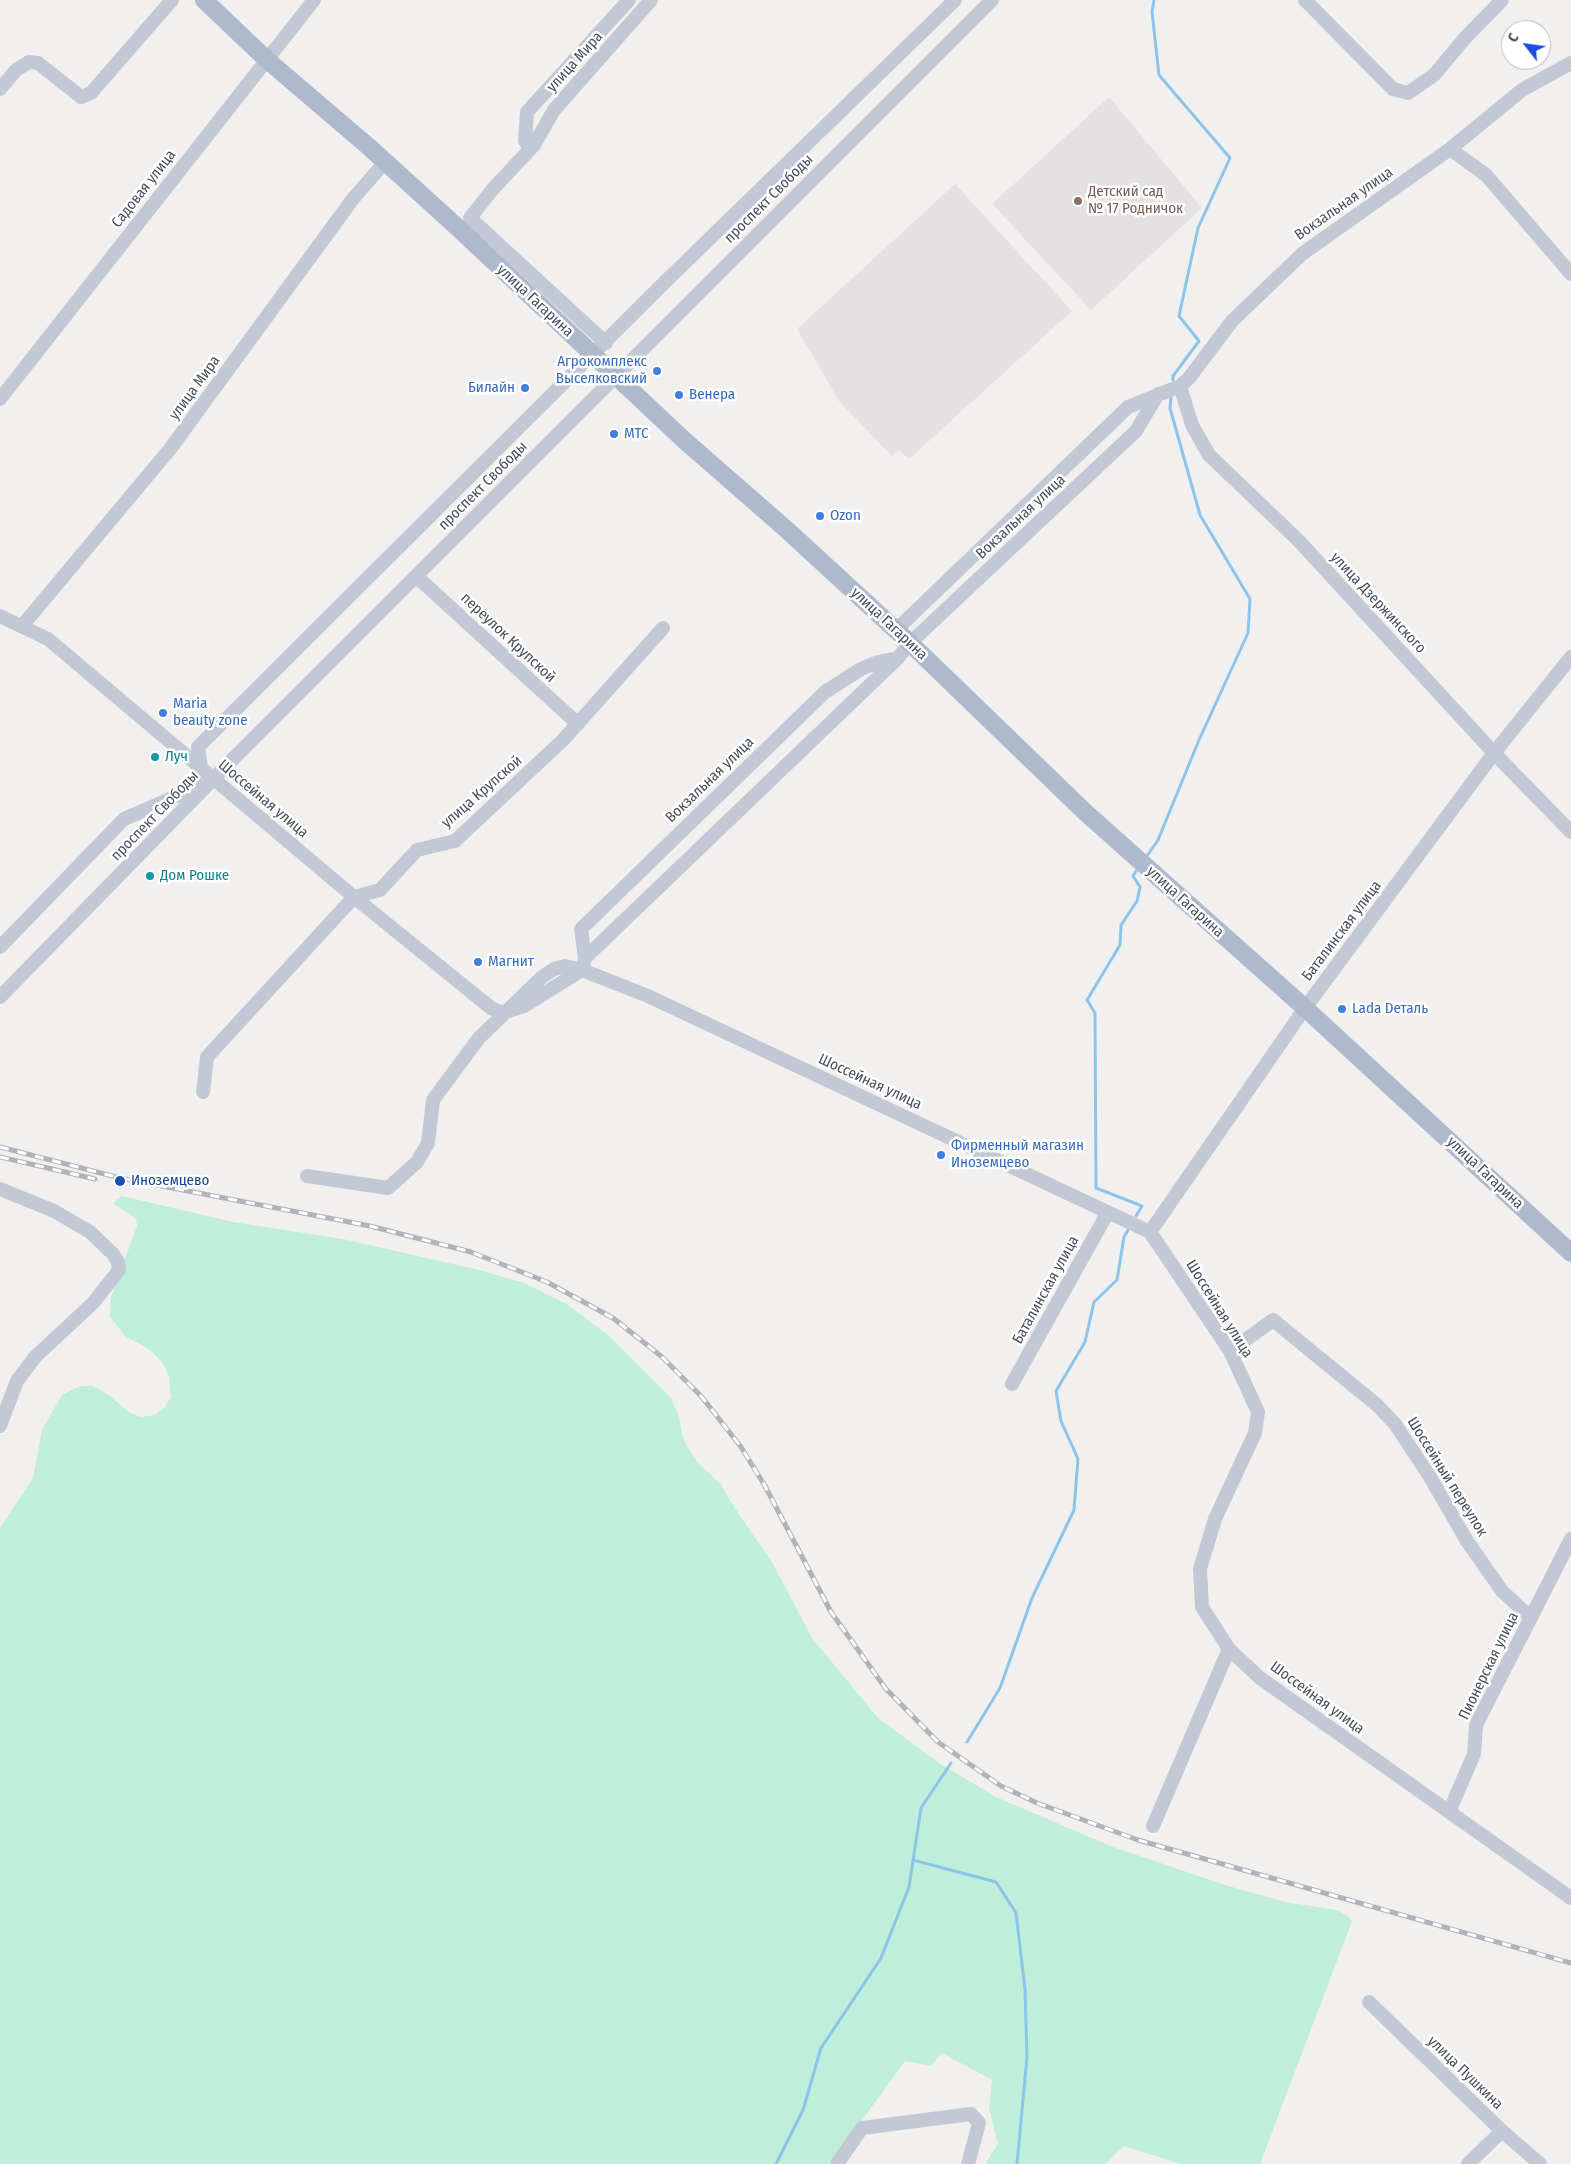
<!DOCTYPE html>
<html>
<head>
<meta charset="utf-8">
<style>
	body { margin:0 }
	#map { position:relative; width:1571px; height:2164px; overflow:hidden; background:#f2f0ef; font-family:"Fira Sans Condensed",sans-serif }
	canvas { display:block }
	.north { position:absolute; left:1501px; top:20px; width:50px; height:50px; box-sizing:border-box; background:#fff; border:1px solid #b6b9be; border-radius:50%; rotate:300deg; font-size:14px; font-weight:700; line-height:20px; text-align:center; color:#484f5c }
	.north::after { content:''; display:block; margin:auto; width:18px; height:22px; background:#1d4edd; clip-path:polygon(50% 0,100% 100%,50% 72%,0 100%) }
</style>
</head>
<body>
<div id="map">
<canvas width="1571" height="2164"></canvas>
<div class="north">С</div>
</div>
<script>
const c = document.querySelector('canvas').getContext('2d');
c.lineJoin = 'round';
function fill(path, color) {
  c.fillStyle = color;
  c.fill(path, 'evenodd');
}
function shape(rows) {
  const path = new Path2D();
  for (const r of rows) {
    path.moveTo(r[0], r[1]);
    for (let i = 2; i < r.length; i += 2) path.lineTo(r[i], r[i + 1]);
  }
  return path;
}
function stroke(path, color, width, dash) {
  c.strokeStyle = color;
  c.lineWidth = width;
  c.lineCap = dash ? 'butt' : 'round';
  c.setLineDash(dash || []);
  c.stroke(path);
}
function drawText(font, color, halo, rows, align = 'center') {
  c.font = font + ' "Fira Sans Condensed",sans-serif';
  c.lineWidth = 5;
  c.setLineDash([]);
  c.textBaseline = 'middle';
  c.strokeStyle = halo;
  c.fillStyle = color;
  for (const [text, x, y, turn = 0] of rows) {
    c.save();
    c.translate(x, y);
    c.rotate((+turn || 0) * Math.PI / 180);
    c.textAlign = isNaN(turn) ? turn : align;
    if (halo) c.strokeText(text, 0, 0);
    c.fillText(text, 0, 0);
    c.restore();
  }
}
const education = shape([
	[1109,97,1202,208,1091,310,992,204],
	[955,184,1072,311,909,459,899,450,892,456,839,401,797,329]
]);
const green = shape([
	[122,1196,233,1222,343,1239,479,1270,524,1283,567,1304,609,1336,671,1398,679,1417,683,1438,689,1450,701,1466,721,1484,730,1501,773,1564,812,1638,878,1718,939,1763,996,1797,1113,1847,1225,1885,1285,1902,1337,1910,1348,1916,1352,1921,1260,2164,1180,2164,1124,2146,1105,2164,987,2164,987,2161,998,2144,989,2108,992,2080,942,2053,931,2066,905,2061,830,2164,0,2164,0,1528,33,1478,42,1430,62,1395,80,1386,93,1386,109,1395,130,1413,141,1417,155,1415,165,1407,171,1397,169,1376,163,1363,149,1349,125,1336,110,1317,111,1297,137,1226,136,1219,131,1215,114,1204,116,1199]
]);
const stream = shape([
	[1154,0,1152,12,1159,75,1230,158,1198,228,1179,316,1199,341,1173,376,1173,380],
	[1145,859,1158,840,1199,740,1248,633,1250,599,1200,515,1170,408,1171,397],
	[1136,1216,1142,1206,1096,1188,1095,1013,1087,1000,1120,945,1121,925,1137,901,1140,887,1133,876,1138,868],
	[967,1742,1000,1688,1032,1598,1074,1510,1078,1459,1061,1421,1056,1391,1085,1342,1094,1302,1117,1280,1124,1237,1128,1230],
	[913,1860,996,1882,1016,1913,1025,1989,1027,2057,1017,2164],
	[776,2164,803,2110,821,2048,881,1958,909,1887,921,1808,951,1763]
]);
const minor = shape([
	[1305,0,1393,89,1408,93,1434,75,1465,38,1502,0],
	[0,89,16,70,29,62,38,63,81,97,91,93,172,0],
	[530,149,525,141,527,112,629,0],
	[1450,149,1486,175,1571,274],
	[606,343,470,218,492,190,534,145,554,110,651,0],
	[1180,386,1192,425,1209,455,1299,541,1494,753,1571,832],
	[0,399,314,0],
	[416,576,578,724],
	[0,616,48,639,354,897,491,1008,503,1013],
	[22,626,170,449,352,200,385,162],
	[896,630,1128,407,1180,386,1189,378,1232,321,1302,254,1450,149,1522,90,1571,63],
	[0,947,124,819,186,792,201,768,198,747,666,281,955,0],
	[585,958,898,658,910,643,1136,431,1158,394],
	[0,997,218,774,992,0],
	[508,1011,524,1006,582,970,585,958,581,929,825,692,861,669,878,662,898,658],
	[203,1092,207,1057,354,897,380,890,417,850,455,841,563,740,663,628],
	[307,1176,388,1188,417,1162,428,1143,433,1100,479,1038,542,977,554,969,565,966,582,970,648,996,1150,1232,1230,1351,1258,1412,1255,1433,1215,1519,1200,1569,1202,1607,1229,1649,1260,1678,1571,1898],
	[0,1189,54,1211,90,1232,113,1254,118,1262,119,1270,93,1303,35,1357,17,1381,0,1426],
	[1150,1232,1305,1008,1494,753,1571,657],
	[1230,1351,1273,1320,1377,1405,1395,1424,1430,1477,1467,1541,1502,1591,1531,1618],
	[1012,1384,1108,1212],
	[1449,1812,1474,1754,1476,1725,1571,1539],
	[1153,1826,1229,1649],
	[1369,2002,1502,2131,1540,2164],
	[837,2164,862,2128,971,2114,979,2123,968,2164],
	[1468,2164,1502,2131]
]);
const major = shape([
	[204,0,266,59,369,147,457,227,684,440,787,530,910,643,1085,812,1305,1008,1571,1253]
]);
const rail = shape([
	[0,1147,120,1178,370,1226,471,1252,547,1282,613,1318,661,1356,701,1396,741,1447,765,1486,831,1612,886,1689,938,1742,1001,1786,1037,1803,1138,1840,1571,1963],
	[0,1157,95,1179]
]);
const markers = [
	[1078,201,5,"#8d6e63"],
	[657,371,5,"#3f7fe0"],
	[525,388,5,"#3f7fe0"],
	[679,395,5,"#3f7fe0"],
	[614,434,5,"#3f7fe0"],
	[820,516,5,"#3f7fe0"],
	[163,713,5,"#3f7fe0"],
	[155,757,5,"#0f9aa8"],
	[150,876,5,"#0f9aa8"],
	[478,962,5,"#3f7fe0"],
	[1342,1009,5,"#3f7fe0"],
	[941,1155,5,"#3f7fe0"],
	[120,1181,6,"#1a4fb4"]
];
const streetNames = [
	["улица Мира",575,62,-48],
	["Садовая улица",144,189,-52],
	["проспект Свободы",769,199,-45],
	["Вокзальная улица",1344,204,-35],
	["улица Гагарина",535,301,43],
	["улица Мира",195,388,-54],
	["проспект Свободы",483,486,-45],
	["Вокзальная улица",1021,517,-43],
	["улица Дзержинского",1378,603,47],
	["улица Гагарина",889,624,43],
	["переулок Крупской",508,638,43],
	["Вокзальная улица",710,780,-44],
	["улица Крупской",482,792,-41],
	["Шоссейная улица",263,799,40],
	["проспект Свободы",155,816,-46],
	["улица Гагарина",1185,902,42],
	["Баталинская улица",1342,931,-53],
	["Шоссейная улица",870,1082,25],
	["улица Гагарина",1485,1173,43],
	["Баталинская улица",1046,1290,-61],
	["Шоссейная улица",1219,1309,58],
	["Шоссейный переулок",1447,1477,58],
	["Пионерская улица",1489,1666,-64],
	["Шоссейная улица",1317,1698,36],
	["улица Пушкина",1465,2073,44]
];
const educationNames = [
	["Детский сад",1088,192],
	["№ 17 Родничок",1088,209]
];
const shopNames = [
	["Агрокомплекс",647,362,"right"],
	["Выселковский",647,379,"right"],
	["Билайн",515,388,"right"],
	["Венера",689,395],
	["МТС",624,434],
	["Ozon",830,516],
	["Maria",173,704],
	["beauty zone",173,721],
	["Магнит",488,962],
	["Lada Dеталь",1352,1009],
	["Фирменный магазин",951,1146],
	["Иноземцево",951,1163]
];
const cultureNames = [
	["Луч",165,757],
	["Дом Рошке",160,876]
];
const transitNames = [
	["Иноземцево",131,1181]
];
fill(education, '#e3e1e1');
fill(green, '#bfeeda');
stroke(stream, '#8dc5ea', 3);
stroke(minor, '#c3c9d4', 14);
stroke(major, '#afb9cd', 18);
stroke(rail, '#b1b3b9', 5);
stroke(rail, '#fff', 3, [9]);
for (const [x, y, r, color] of markers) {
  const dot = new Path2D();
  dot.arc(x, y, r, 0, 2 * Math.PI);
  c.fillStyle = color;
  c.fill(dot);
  stroke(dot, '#fff', 2);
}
drawText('15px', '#484f5c', '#fff', streetNames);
drawText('15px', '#785e54', '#fff', educationNames, 'left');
drawText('15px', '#366cbe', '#fff', shopNames, 'left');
drawText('15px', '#0d838f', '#fff', cultureNames, 'left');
drawText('15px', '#164399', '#fff', transitNames, 'left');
</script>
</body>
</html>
